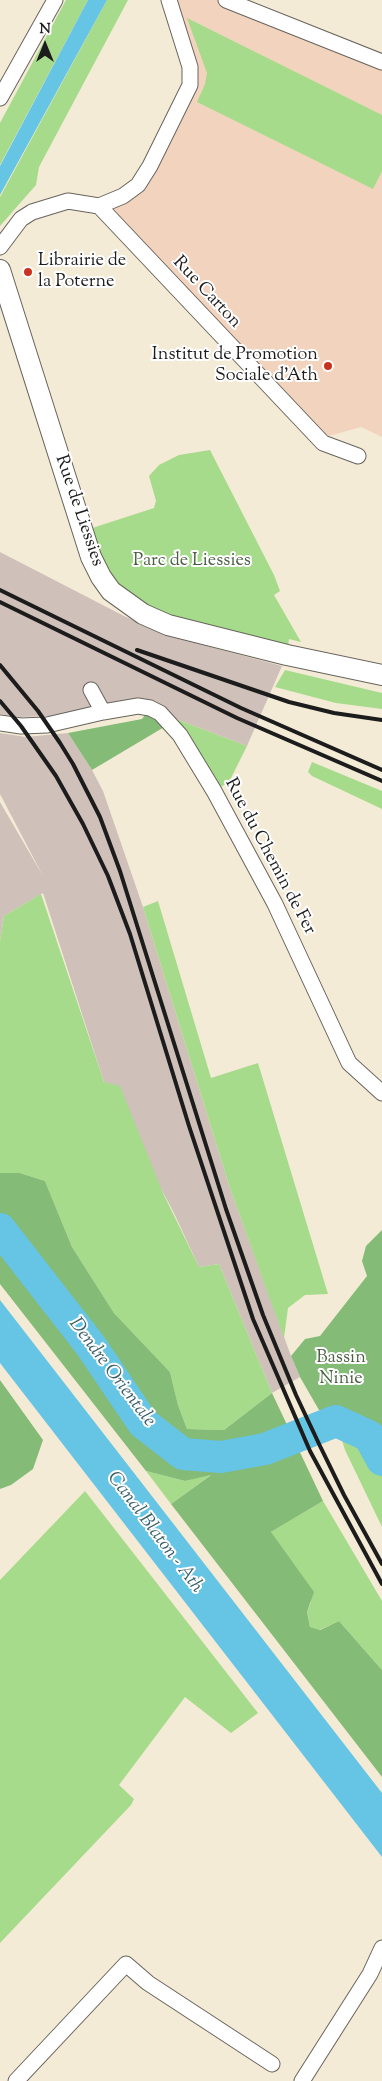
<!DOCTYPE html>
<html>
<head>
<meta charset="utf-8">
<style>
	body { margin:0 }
	#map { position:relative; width:382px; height:2081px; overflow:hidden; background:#f4ebd6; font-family:"Sorts Mill Goudy",serif }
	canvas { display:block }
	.north { position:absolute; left:20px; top:20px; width:50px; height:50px; -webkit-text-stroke:4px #fff; paint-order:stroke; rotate:0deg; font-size:14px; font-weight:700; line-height:20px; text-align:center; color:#1c1c1c }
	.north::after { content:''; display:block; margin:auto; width:18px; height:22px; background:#1c1c1c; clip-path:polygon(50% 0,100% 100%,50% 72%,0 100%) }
</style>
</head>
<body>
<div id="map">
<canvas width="382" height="2081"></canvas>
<div class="north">N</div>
</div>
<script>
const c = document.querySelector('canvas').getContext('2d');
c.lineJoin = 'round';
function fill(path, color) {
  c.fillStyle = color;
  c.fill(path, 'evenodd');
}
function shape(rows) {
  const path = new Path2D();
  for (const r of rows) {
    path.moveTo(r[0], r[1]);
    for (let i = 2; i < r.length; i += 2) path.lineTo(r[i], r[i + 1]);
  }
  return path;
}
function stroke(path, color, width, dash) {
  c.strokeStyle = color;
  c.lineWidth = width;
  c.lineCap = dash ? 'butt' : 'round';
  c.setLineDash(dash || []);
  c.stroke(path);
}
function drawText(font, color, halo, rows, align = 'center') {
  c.font = font + ' "Sorts Mill Goudy",serif';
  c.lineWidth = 4;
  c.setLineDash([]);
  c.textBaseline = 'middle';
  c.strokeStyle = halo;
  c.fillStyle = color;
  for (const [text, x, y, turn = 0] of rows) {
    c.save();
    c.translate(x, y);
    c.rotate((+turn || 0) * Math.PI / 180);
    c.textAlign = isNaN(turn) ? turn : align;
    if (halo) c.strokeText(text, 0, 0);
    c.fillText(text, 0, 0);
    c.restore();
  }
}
const built = shape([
	[169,0,226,0,382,62,382,437,361,427,329,436,306,422,99,206,138,184,190,85]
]);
const industrial = shape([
	[0,552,124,616,169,636,282,666,247,746,160,713,20,717,0,714],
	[0,733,26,737,68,733,92,770,103,791,143,907,230,1188,291,1356,300,1377,272,1393,219,1264,199,1267,173,1211,104,1082,43,893,4,916,0,941,0,802,43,876,0,794]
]);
const green = shape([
	[66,0,88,0,0,165,0,123],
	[107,0,128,0,39,167,36,185,0,226,0,197],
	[187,18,382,115,382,171,373,189,197,102,205,84,207,73],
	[210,450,274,575,280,591,274,595,301,642,289,639,287,655,129,605,83,531,154,508,156,501,149,476,159,465,179,455],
	[285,670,382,693,382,709,336,703,275,687],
	[160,713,247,746,229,782,214,791],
	[312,762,382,791,382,809,312,776,308,772],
	[41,894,104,1082,120,1086,163,1193,199,1267,219,1264,272,1393,224,1430,187,1429,178,1405,170,1372,114,1313,72,1247,45,1181,20,1173,0,1173,0,941,4,916],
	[158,901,211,1078,258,1063,328,1294,305,1295,288,1308,284,1338,230,1188,143,907],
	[336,1421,369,1436,382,1460,382,1527,345,1450],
	[146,1471,185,1481,212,1474,171,1504],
	[85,1491,258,1713,231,1733,185,1697,119,1785,134,1799,131,1805,0,1943,0,1580],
	[323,1501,382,1601,382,1670,339,1621,319,1630,310,1627,307,1612,311,1602,271,1532]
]);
const forest = shape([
	[150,708,171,723,92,770,68,733,142,719],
	[0,1173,20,1173,45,1181,72,1247,114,1313,170,1372,178,1405,187,1429,224,1430,272,1393,323,1501,271,1532,314,1592,307,1612,310,1627,320,1630,339,1621,382,1670,382,1777,171,1504,211,1475,185,1481,146,1471,0,1284],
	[382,1230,382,1460,369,1436,336,1421,319,1410,300,1377,291,1356,305,1339,320,1336,367,1276,362,1261,366,1246],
	[0,1380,43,1440,33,1469,11,1485,0,1489]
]);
const water = shape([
	[88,0,107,0,0,195,0,166],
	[0,1300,382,1793,382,1857,0,1363]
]);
const river = shape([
	[0,1229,91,1346,143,1423,183,1454,221,1457,265,1449,336,1421,369,1436,382,1460]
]);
const street = shape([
	[226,0,382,62],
	[0,98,55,0],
	[99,206,323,443,358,456],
	[0,247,21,219,32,212,68,201,99,206,123,196,138,185,150,166,190,85,190,67,169,0],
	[91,690,103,712,138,706,150,708,160,713,180,735,214,791,275,904,349,1063,382,1093],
	[0,723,21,726,47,725,103,712],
	[16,2081,126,1964,148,1983,272,2064],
	[302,2081,370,1974,382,1948]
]);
const secondary = shape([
	[0,270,91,557,101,577,111,591,143,614,168,625,287,655,382,675]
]);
const rail = shape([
	[0,590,241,708,382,770],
	[0,602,237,718,382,781],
	[137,650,289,702,334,713,382,720],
	[0,665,38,711,60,743,73,764,100,817,120,871,226,1209,263,1315,296,1395,320,1446,344,1495,382,1564],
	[0,701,21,726,56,776,83,824,108,876,130,934,189,1126,253,1319,310,1451,382,1584]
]);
const markers = [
	[28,272,5,"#c8321e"],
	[328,366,5,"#c8321e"]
];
const poiNames = [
	["Librairie de",38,262],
	["la Poterne",38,283],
	["Institut de Promotion",318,356,"right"],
	["Sociale d'Ath",318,377,"right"]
];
const streetNames = [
	["Rue Carton",206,293,47],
	["Rue de Liessies",78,511,71],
	["Rue du Chemin de Fer",269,857,62]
];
const parkNames = [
	["Parc de Liessies",192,562],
	["Bassin",341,1359],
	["Ninie",341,1380]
];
const waterNames = [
	["Dendre Orientale",111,1373,53],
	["Canal Blaton - Ath",154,1533,53]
];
fill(built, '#f2d4be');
fill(industrial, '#cfc0ba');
fill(green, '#a6db8b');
fill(forest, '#84bb77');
fill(water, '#66c4e4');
stroke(river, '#66c4e4', 32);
stroke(street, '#68645d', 17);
stroke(secondary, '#68645d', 22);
stroke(street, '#fff', 15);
stroke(secondary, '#fff', 20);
stroke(rail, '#1c1c1c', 4);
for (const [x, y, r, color] of markers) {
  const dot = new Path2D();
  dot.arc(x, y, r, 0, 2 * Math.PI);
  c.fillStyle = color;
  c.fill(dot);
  stroke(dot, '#fff', 2);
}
drawText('18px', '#1c1c1c', '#fff', poiNames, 'left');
drawText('18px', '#1c1c1c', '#fff', streetNames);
drawText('18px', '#4c5f43', '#fff', parkNames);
drawText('italic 19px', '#3a5f6c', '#fff', waterNames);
</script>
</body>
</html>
